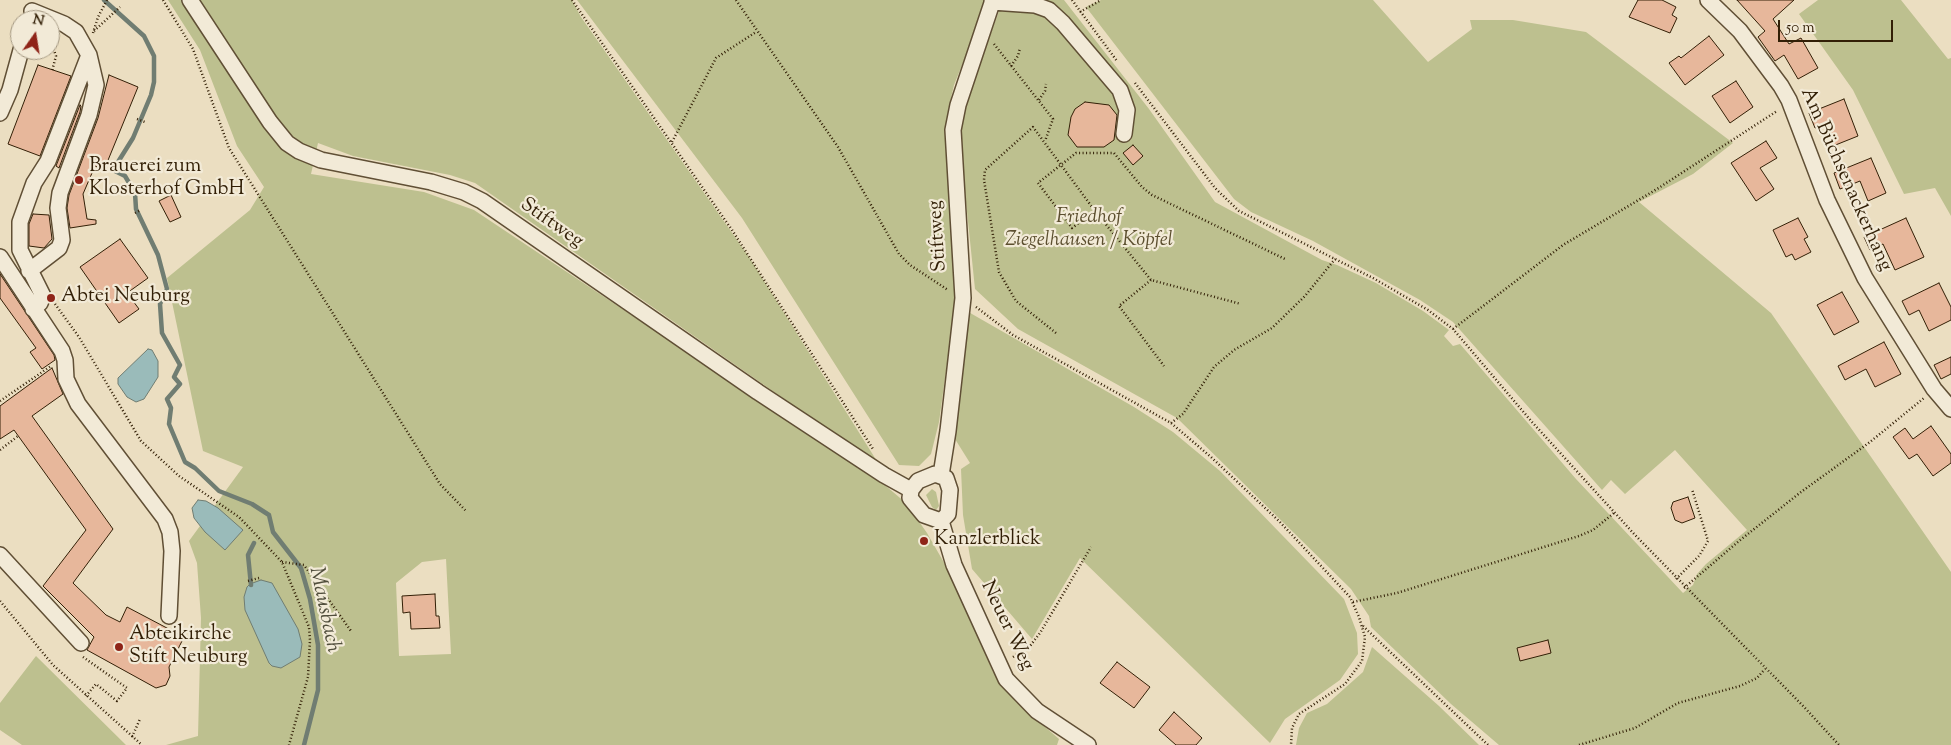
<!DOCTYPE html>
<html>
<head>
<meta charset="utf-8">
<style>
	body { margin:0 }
	#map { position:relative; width:1951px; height:745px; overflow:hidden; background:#ebdec1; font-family:"Sorts Mill Goudy",serif }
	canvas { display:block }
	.north { position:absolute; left:10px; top:10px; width:50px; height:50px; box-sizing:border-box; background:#f2ead7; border:1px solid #a59983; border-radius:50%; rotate:13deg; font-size:14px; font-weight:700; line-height:20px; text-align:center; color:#321f06 }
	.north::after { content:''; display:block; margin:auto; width:18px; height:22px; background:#8f2418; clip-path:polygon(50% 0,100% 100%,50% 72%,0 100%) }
	.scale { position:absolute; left:1778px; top:20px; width:115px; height:22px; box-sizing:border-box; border:2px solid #321f06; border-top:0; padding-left:6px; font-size:15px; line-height:18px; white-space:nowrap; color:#321f06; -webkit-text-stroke:4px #f2ead7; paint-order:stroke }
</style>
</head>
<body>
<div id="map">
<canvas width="1951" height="745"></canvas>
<div class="north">N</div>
<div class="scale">50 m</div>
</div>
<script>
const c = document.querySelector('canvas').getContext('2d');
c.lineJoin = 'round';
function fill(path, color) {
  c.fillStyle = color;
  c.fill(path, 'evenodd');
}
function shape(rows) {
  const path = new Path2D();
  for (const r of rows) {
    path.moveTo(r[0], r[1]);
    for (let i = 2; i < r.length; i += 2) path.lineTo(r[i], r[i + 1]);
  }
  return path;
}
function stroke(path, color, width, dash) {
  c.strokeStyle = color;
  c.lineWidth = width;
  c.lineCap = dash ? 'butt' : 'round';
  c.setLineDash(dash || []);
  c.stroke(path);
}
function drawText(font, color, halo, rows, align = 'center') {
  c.font = font + ' "Sorts Mill Goudy",serif';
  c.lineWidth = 4.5;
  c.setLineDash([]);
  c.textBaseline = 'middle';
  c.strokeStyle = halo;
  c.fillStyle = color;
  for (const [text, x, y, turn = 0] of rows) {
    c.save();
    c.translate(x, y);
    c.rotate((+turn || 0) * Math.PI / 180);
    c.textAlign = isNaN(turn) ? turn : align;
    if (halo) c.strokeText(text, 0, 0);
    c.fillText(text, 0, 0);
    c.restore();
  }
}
const green = shape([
	[168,0,572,0,581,17,749,257,880,466,475,183,450,175,353,156,318,143,311,174,424,192,474,210,880,481,906,503,927,533,954,580,993,672,1016,702,1059,739,1057,745,166,745,198,736,201,618,197,563,189,541,243,467,203,451,167,278,250,210,264,187,237,146,200,50],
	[446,559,451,654,399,656,396,583,422,562],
	[577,0,984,0,970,45,954,85,948,111,946,131,957,290,939,422,931,454,919,466,899,465,742,218],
	[1003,0,1064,0,1149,109,1215,202,1322,260,1337,265,1376,283,1423,311,1449,330,1444,336,1453,346,1460,344,1576,479,1683,593,1693,585,1697,574,1706,564,1747,530,1675,450,1625,494,1611,480,1602,490,1453,322,1420,300,1313,241,1251,212,1234,199,1086,7,1101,0,1373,0,1428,62,1472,29,1470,20,1513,20,1586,32,1733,143,1693,174,1639,202,1771,313,1951,572,1951,745,1499,745,1451,704,1371,627,1369,616,1351,589,1177,418,1018,329,975,289,960,144,963,110],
	[1818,0,1901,0,1948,59,1951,58,1951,216,1935,188,1904,194,1853,90,1799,14],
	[965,310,1134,407,1173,432,1220,471,1344,599,1357,633,1358,654,1340,680,1285,719,1270,743,1080,558,1032,639,972,569,963,515,961,469,970,463,950,431],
	[932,489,936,492,939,506,936,510,932,507,926,495],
	[1372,647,1439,706,1479,745,1296,745,1299,728,1307,713,1327,704,1363,672],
	[36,656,126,745,22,745,0,730,0,703]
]);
const water = shape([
	[148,349,152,350,158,361,158,377,144,399,136,402,127,397,118,384,118,378,148,349],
	[198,500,206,501,218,508,243,530,225,550,205,532,194,518,192,508,198,500],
	[261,580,272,583,298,629,302,644,300,657,281,668,272,666,269,663,245,610,244,597,247,587,250,584,261,580]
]);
const stream = shape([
	[104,0,144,36,154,56,154,82,151,95,133,138,113,170,125,176,135,193,136,209,158,255,167,289,160,304,162,333,180,365,174,377,180,384,167,399,171,408,169,424,185,462,195,468,219,491,252,504,269,515,273,532,301,568,310,599,318,645,318,690,304,745],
	[251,585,248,555,254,543]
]);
const building = shape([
	[1638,0,1662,0,1676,7,1672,15,1677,18,1670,33,1629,17,1638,0],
	[1737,0,1794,0,1773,19,1789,44,1801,38,1818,68,1798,79,1784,55,1775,61,1758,37,1765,31,1737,0],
	[1709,36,1724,55,1685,85,1669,63,1679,56,1681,58,1709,36],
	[38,65,71,76,40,156,8,144,38,65],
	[109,75,138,87,104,170,95,166,83,194,87,219,96,220,96,224,70,228,67,208,69,195,98,118,109,75],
	[1736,81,1753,107,1730,123,1712,96,1736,81],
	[1844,99,1858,136,1833,146,1824,124,1815,128,1809,113,1844,99],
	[1085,102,1109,105,1117,115,1114,140,1104,147,1077,147,1068,135,1071,117,1075,109,1085,102],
	[80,105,81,106,80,112,59,168,56,166,80,105],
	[1766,141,1777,158,1760,168,1774,189,1756,201,1731,163,1766,141],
	[1133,145,1143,156,1133,165,1123,153,1133,145],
	[1871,158,1886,193,1868,201,1860,181,1840,189,1834,173,1871,158],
	[171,195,181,217,170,222,159,201,171,195],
	[33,214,49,215,52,239,44,248,29,246,29,224,33,214],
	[1798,218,1808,237,1804,239,1811,252,1795,260,1792,254,1786,257,1773,230,1798,218],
	[1906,218,1924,257,1895,270,1883,244,1870,250,1864,237,1906,218],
	[120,239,148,278,127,293,139,309,119,323,80,267,120,239],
	[0,274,54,355,55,360,42,369,30,352,36,348,0,298,0,274],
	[1939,283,1951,307,1951,320,1929,331,1919,310,1909,315,1902,301,1939,283],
	[1842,292,1859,322,1834,335,1817,305,1842,292],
	[1884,342,1901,374,1875,387,1866,369,1845,380,1838,366,1884,342],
	[1951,357,1951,374,1941,379,1934,365,1951,357],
	[52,368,63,394,32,416,113,529,73,583,106,615,120,622,127,607,184,637,169,667,170,676,166,685,156,688,87,650,94,637,43,586,86,530,14,430,0,439,0,406,52,368],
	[1931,426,1951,454,1951,463,1933,476,1917,454,1909,459,1893,437,1905,428,1913,439,1931,426],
	[1688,497,1695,518,1682,523,1675,520,1671,508,1673,502,1688,497],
	[435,594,436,616,439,616,440,628,411,629,410,612,403,613,402,596,435,594],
	[1548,640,1551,653,1520,661,1517,648,1548,640],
	[1117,662,1150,687,1134,708,1100,683,1117,662],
	[1174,712,1202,738,1196,745,1176,745,1159,730,1174,712]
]);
const path = shape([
	[163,0,193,49,229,148,440,484,467,512],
	[572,0,732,230,873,449],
	[736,0,838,147,899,254,910,265,948,290],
	[1072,0,1117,61],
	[1080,12,1101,0],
	[94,31,120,7],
	[93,33,98,17,107,0],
	[50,39,56,56,52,71],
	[994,44,1053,119,1045,141],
	[1011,66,1018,56,1020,48],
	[1135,83,1215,188,1239,211,1373,278,1428,310,1453,329,1532,422,1635,535,1805,708,1839,745],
	[1039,100,1045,91,1046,84],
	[137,119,145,122],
	[672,142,716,58,756,32],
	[1095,211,1072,228,1038,183,1076,153,1114,153,1142,187,1152,195,1285,259],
	[135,213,141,210],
	[1151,280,1119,306,1164,366],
	[55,304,79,337,141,441,179,476,239,517,282,562,309,627,310,640,308,677,289,745],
	[976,307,1013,335,1171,423,1211,457,1279,521,1350,597,1359,617,1365,637,1362,661,1345,684,1299,714,1292,728,1291,745],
	[1453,329,1563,245,1657,189,1777,111],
	[1056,333,1016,301,999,272,984,180,985,170,1033,127,1095,211,1151,280,1241,304],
	[0,401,51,366],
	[1171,423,1183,414,1214,367,1234,350,1272,328,1305,296,1335,259],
	[0,450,18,436],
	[282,562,304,565,351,631],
	[1676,579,1699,556,1708,541,1692,489],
	[248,581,259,578],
	[1684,588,1739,541,1801,492,1870,442,1924,398],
	[0,601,53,665,142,745],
	[1353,602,1397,593,1579,536,1593,530,1614,513],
	[1363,626,1488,745],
	[83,657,127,688,117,701,96,684,86,696],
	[1013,657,1030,646,1040,633,1091,547],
	[132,737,140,719],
	[1579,745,1635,728,1678,703,1740,686,1757,678,1765,669]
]);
const minor = shape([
	[190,0,270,122,287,143,299,151,321,160,431,182,464,192,482,201,758,392,884,475,911,490],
	[1708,0,1740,31,1781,86,1789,100,1827,200,1865,278,1934,389,1951,409],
	[992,2,1035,5,1049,10,1063,23,1120,90,1127,110,1124,134],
	[0,113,10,90,21,50],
	[0,257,62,351,65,360,66,379,78,404,165,519,170,532,172,551,169,616],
	[29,271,59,248,62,240,58,208,60,193,89,115,96,85,89,55,76,32,64,24,32,11],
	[33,309,40,303,43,296,20,250,20,222,34,183,48,161,89,55],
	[935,474,946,478,950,490,948,514,941,521,924,515,910,498,911,490,918,481,935,474],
	[941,475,948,431,963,298,953,130,958,105,993,0],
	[941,521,954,565,1006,679,1037,711,1088,745],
	[0,555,81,643]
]);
const markers = [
	[79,180,5,"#8f2418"],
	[51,298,5,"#8f2418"],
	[924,541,5,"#8f2418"],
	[119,647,5,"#8f2418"]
];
const poiNames = [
	["Brauerei zum",89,168],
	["Klosterhof GmbH",89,191],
	["Abtei Neuburg",61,298],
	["Kanzlerblick",934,541],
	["Abteikirche",129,636],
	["Stift Neuburg",129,659]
];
const streetNames = [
	["Am Büchsenackerhang",1845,180,66],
	["Stiftweg",551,224,35],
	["Stiftweg",939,236,-94],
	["Neuer Weg",1006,626,64]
];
const parkNames = [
	["Friedhof",1089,219],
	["Ziegelhausen / Köpfel",1089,242]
];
const waterNames = [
	["Mausbach",323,610,78]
];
fill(green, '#bdc08f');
fill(water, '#9abbba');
stroke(water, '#707d72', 1);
stroke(stream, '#707d72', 4.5);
fill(building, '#e7b79b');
stroke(building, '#321f06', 1);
stroke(minor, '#604f35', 18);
stroke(path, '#321f06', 2.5, [1, 2.5]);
stroke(minor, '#f2ead7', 15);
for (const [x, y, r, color] of markers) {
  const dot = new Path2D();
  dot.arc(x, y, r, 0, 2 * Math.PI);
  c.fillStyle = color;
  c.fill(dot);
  stroke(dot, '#f2ead7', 2);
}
drawText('20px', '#321f06', '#f2ead7', poiNames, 'left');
drawText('20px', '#321f06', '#f2ead7', streetNames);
drawText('italic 20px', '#5c4f2f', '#f2ead7', parkNames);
drawText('italic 21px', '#514e3c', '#f2ead7', waterNames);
</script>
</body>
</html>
